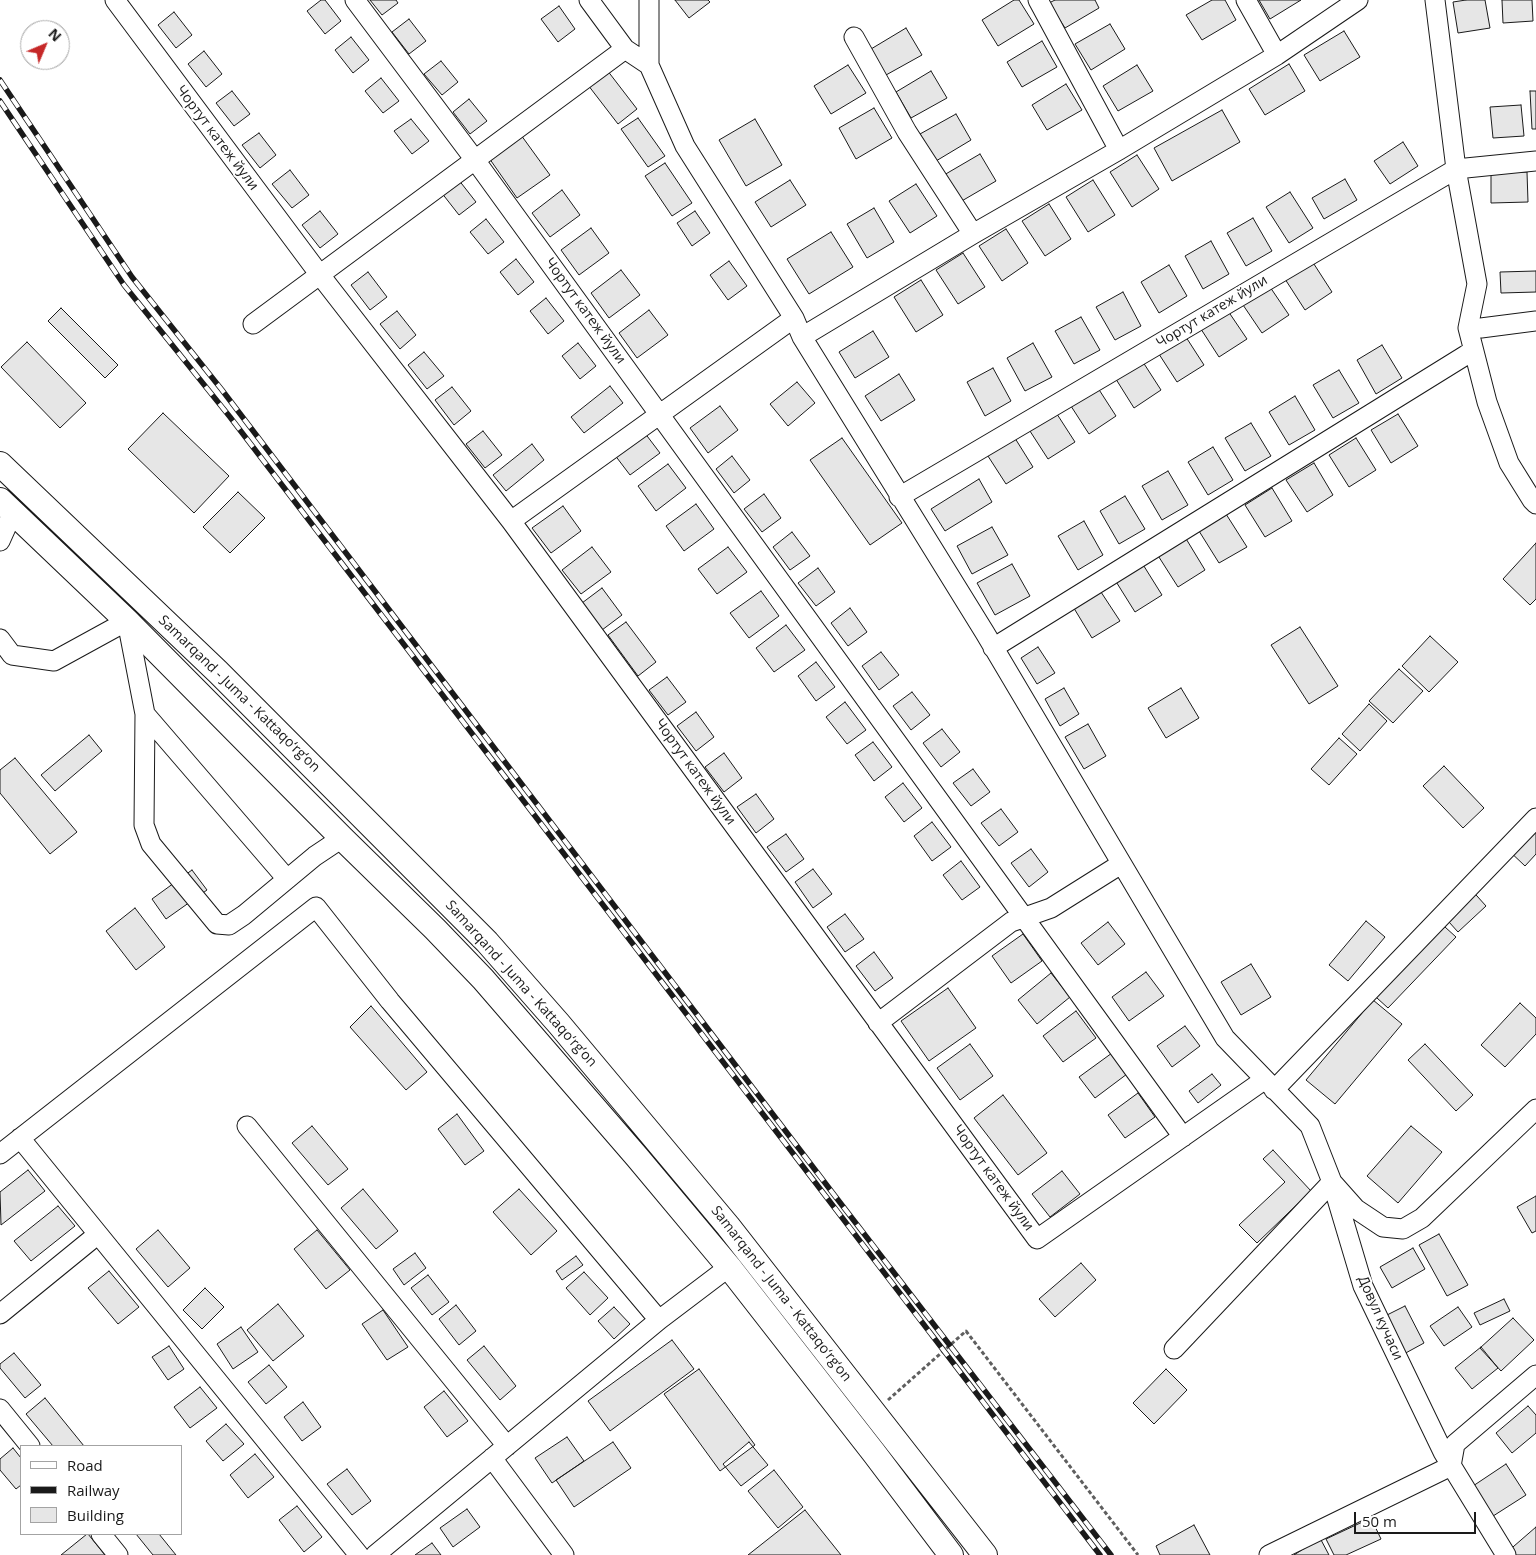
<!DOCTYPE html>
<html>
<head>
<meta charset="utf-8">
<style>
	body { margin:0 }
	#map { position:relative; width:1536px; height:1555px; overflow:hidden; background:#fff; font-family:"Open Sans",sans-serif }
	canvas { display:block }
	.legend { position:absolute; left:20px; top:1445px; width:162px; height:90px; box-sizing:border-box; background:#fff; border:1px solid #a3a3a3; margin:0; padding:6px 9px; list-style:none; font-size:15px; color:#1a1a1a }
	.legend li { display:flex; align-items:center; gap:10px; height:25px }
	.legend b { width:25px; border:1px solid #a3a3a3 }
	.north { position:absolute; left:20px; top:20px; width:50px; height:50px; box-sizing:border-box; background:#fff; border:1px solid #a3a3a3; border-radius:50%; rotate:45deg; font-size:14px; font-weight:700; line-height:20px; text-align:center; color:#1a1a1a }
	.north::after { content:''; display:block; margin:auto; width:18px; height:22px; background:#c62828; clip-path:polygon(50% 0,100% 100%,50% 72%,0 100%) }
	.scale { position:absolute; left:1354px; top:1512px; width:122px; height:22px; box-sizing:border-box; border:2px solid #1a1a1a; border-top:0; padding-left:6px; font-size:15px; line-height:18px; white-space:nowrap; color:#1a1a1a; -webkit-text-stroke:4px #fff; paint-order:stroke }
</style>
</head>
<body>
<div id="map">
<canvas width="1536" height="1555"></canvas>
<ul class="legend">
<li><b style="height:6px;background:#fff"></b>Road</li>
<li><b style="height:6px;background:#1a1a1a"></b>Railway</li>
<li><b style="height:14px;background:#e6e6e6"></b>Building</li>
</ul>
<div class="north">N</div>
<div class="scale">50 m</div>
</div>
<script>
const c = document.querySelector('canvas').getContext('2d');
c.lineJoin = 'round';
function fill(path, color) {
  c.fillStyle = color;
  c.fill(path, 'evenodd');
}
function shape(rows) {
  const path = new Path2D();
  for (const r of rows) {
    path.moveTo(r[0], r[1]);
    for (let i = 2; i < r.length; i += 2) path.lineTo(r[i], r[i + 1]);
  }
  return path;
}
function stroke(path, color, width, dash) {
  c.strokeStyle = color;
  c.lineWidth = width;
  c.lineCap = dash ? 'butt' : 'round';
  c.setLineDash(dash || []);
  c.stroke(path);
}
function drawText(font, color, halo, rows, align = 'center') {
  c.font = font + ' "Open Sans",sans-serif';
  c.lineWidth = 4;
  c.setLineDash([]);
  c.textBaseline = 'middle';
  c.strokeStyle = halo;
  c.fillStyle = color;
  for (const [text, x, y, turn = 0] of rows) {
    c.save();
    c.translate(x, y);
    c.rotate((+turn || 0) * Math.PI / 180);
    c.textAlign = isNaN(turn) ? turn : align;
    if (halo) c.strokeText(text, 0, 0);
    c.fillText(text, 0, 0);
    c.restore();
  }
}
const building = shape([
	[321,0,325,0,341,21,325,34,307,11,321,0],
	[370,0,396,0,398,3,382,15,370,0],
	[675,0,708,0,710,2,689,18,675,0],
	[1014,0,1019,0,1034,24,998,46,982,20,1014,0],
	[1055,0,1095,0,1099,8,1065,28,1049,3,1055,0],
	[1212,0,1225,0,1236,20,1202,40,1186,15,1212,0],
	[1259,0,1301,0,1270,19,1259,0],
	[1466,0,1485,0,1490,28,1458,33,1453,2,1466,0],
	[1502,0,1532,0,1533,21,1503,23,1502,0],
	[559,6,575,29,558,42,541,19,559,6],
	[174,12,192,35,176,48,158,25,174,12],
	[409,19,426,41,409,54,392,32,409,19],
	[1110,24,1125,49,1091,70,1075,44,1110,24],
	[906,28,922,55,886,75,871,49,906,28],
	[1344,31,1360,57,1320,81,1304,55,1344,31],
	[351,37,369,60,353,73,335,50,351,37],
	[1042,41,1057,67,1022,87,1007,62,1042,41],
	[204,51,222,74,206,87,188,64,204,51],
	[441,61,458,82,442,95,424,74,441,61],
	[1289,64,1305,91,1265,115,1249,89,1289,64],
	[848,65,866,93,831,114,814,86,848,65],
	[1137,65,1153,91,1118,111,1103,86,1137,65],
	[607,70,637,109,618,124,588,85,607,70],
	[931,71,947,98,911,118,896,92,931,71],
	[381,78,399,101,383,113,365,91,381,78],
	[1066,84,1082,110,1047,130,1032,105,1066,84],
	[232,91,250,114,234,126,216,103,232,91],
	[1530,91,1536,91,1536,129,1532,129,1530,91],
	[469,99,487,121,470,134,453,112,469,99],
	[1521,105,1524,136,1493,138,1490,107,1521,105],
	[874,108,892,138,856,159,839,128,874,108],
	[1222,110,1240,142,1172,181,1154,148,1222,110],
	[956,114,971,140,936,161,920,134,956,114],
	[638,118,665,156,648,167,621,129,638,118],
	[411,119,429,141,412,154,394,131,411,119],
	[755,119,782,165,746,186,719,140,755,119],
	[259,133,276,155,260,168,242,145,259,133],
	[521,135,550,175,517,198,489,158,521,135],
	[1403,142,1418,166,1390,184,1374,161,1403,142],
	[980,154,996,181,960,202,944,175,980,154],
	[1137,155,1159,189,1132,207,1110,172,1137,155],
	[665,163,692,203,672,216,645,176,665,163],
	[290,170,309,195,292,208,272,184,290,170],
	[1527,172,1528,202,1491,203,1491,173,1527,172],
	[458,179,476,202,459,215,441,192,458,179],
	[1345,179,1357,200,1324,219,1312,198,1345,179],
	[790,180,806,205,771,227,755,202,790,180],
	[1093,180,1115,215,1088,232,1066,197,1093,180],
	[916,184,937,216,910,233,889,201,916,184],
	[562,190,580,215,550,237,532,213,562,190],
	[1290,192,1313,228,1289,243,1266,207,1290,192],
	[1049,204,1071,239,1045,256,1022,221,1049,204],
	[874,208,894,242,867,258,847,224,874,208],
	[320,211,338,234,320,248,302,225,320,211],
	[695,211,710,233,692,246,677,223,695,211],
	[1253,218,1272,251,1246,266,1227,233,1253,218],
	[486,219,504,242,488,254,470,232,486,219],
	[591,228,609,253,579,275,561,250,591,228],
	[1006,229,1028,263,1002,281,979,246,1006,229],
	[831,232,853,267,809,294,787,259,831,232],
	[1211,241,1229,274,1203,289,1185,256,1211,241],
	[963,253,985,287,958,304,936,270,963,253],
	[516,259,534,282,518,295,500,272,516,259],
	[729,261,747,286,728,300,710,275,729,261],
	[1312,261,1332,292,1305,310,1285,279,1312,261],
	[1169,265,1187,296,1159,313,1141,282,1169,265],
	[621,270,640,295,609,318,591,293,621,270],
	[1536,271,1536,292,1501,293,1500,272,1536,271],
	[368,272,387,297,370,310,351,285,368,272],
	[921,280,943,315,916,332,894,297,921,280],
	[1268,284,1289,315,1262,333,1241,302,1268,284],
	[1123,292,1141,326,1115,340,1096,307,1123,292],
	[546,298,564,321,548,334,530,311,546,298],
	[61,308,118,365,105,378,48,321,61,308],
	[1226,308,1247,339,1219,357,1199,326,1226,308],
	[649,310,668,335,637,358,619,333,649,310],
	[397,311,416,335,400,349,380,324,397,311],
	[1081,317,1100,350,1074,364,1055,331,1081,317],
	[873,331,889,357,855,378,839,352,873,331],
	[1184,334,1204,365,1177,382,1157,351,1184,334],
	[27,342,86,403,60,428,1,367,27,342],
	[578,343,596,366,580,379,562,356,578,343],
	[1033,343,1052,377,1025,391,1007,358,1033,343],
	[1382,345,1402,378,1376,394,1357,360,1382,345],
	[424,352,444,376,427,389,408,365,424,352],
	[1141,359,1161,390,1134,408,1114,376,1141,359],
	[993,368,1011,401,985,416,967,382,993,368],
	[1339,370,1359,403,1333,418,1313,385,1339,370],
	[899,374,915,400,881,421,865,396,899,374],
	[797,382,815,403,788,426,770,404,797,382],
	[1096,385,1116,416,1089,434,1069,403,1096,385],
	[610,386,623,403,584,433,571,417,610,386],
	[452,387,471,411,454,425,435,400,452,387],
	[1295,396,1315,430,1289,445,1269,412,1295,396],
	[720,406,738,430,708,453,690,428,720,406],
	[1055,411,1075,442,1048,459,1028,428,1055,411],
	[163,413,229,476,194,513,128,449,163,413],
	[1398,414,1418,446,1391,463,1371,430,1398,414],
	[1251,423,1271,456,1245,471,1225,438,1251,423],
	[641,428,660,453,630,475,611,450,641,428],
	[483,431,502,455,485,468,466,444,483,431],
	[1013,435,1033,467,1006,484,986,453,1013,435],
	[842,438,902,523,870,545,810,460,842,438],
	[1356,438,1376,470,1349,487,1329,455,1356,438],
	[532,444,544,460,506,491,493,475,532,444],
	[1213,447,1233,480,1208,495,1188,462,1213,447],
	[732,456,750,480,734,493,716,469,732,456],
	[1314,463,1333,495,1307,512,1286,480,1314,463],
	[668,464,686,488,656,511,638,486,668,464],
	[1168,471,1188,505,1162,520,1142,486,1168,471],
	[979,479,992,502,945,531,931,509,979,479],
	[1272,488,1292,521,1265,537,1245,505,1272,488],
	[238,492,265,518,230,553,203,527,238,492],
	[764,494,781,518,762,532,744,509,764,494],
	[1125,496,1145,529,1119,544,1100,511,1125,496],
	[696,504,714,529,684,551,666,526,696,504],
	[563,506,581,531,551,553,532,528,563,506],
	[1226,514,1247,547,1219,563,1199,531,1226,514],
	[1084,521,1103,555,1078,570,1058,536,1084,521],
	[992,527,1008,555,972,574,957,546,992,527],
	[792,532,810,556,790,570,773,547,792,532],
	[1185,537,1205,570,1178,587,1157,554,1185,537],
	[1536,543,1536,599,1530,605,1503,579,1536,543],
	[592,547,611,572,581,594,562,570,592,547],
	[728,547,747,572,717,594,698,569,728,547],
	[1142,563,1162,595,1135,612,1115,580,1142,563],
	[1012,564,1030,596,995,615,977,583,1012,564],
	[818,568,835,592,816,606,798,583,818,568],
	[602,588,622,615,602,630,582,603,602,588],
	[1099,589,1120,621,1092,638,1072,605,1099,589],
	[761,591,779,616,749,638,730,613,761,591],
	[850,608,867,632,848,646,831,623,850,608],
	[626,622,656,662,638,676,608,635,626,622],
	[786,625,805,650,774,672,756,648,786,625],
	[1300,627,1338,686,1309,704,1271,645,1300,627],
	[1430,636,1458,662,1429,692,1402,666,1430,636],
	[1038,647,1055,673,1037,684,1021,658,1038,647],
	[881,652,899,675,879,690,862,666,881,652],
	[816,662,835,687,816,701,798,676,816,662],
	[1399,669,1423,691,1393,723,1369,701,1399,669],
	[667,677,686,702,668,715,649,690,667,677],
	[1064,688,1079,714,1060,726,1045,699,1064,688],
	[1181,688,1199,718,1166,738,1148,708,1181,688],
	[912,692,930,715,911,730,893,706,912,692],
	[845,702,866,730,847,744,826,717,845,702],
	[1369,704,1387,721,1360,751,1342,734,1369,704],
	[696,712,714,737,696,751,677,726,696,712],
	[1088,724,1106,756,1084,769,1065,737,1088,724],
	[942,729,960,752,941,767,923,743,942,729],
	[89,735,102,751,55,791,41,775,89,735],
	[1339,738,1357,754,1329,785,1311,769,1339,738],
	[873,742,892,767,874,781,855,755,873,742],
	[724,753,742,778,724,792,705,767,724,753],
	[15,758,77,832,50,854,0,793,0,770,15,758],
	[1444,766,1484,808,1463,828,1423,786,1444,766],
	[973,769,990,792,971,806,953,783,973,769],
	[903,783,922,808,904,822,885,797,903,783],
	[756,794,774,819,756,833,737,807,756,794],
	[1001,809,1018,832,999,846,981,823,1001,809],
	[1536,816,1536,854,1525,866,1506,848,1536,816],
	[932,822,951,847,932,861,914,836,932,822],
	[786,834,804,859,786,872,767,847,786,834],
	[1031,849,1048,872,1029,887,1011,863,1031,849],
	[961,861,980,887,962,900,943,875,961,861],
	[813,869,832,894,813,908,795,882,813,869],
	[192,870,207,890,166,919,152,899,192,870],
	[1468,886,1486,906,1458,932,1440,912,1468,886],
	[135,908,165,947,136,970,106,931,135,908],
	[845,914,864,939,845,952,827,927,845,914],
	[1434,917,1456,937,1388,1008,1366,988,1434,917],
	[1366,921,1385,937,1348,981,1329,965,1366,921],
	[1108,922,1125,944,1098,965,1081,943,1108,922],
	[1023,934,1042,961,1011,983,992,956,1023,934],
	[874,952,893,978,875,991,856,966,874,952],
	[1251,964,1271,997,1241,1015,1221,982,1251,964],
	[1146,972,1164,996,1129,1021,1112,997,1146,972],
	[1051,973,1070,997,1037,1024,1018,1000,1051,973],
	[948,988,976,1028,929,1061,901,1021,948,988],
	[1373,1000,1402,1024,1335,1104,1306,1080,1373,1000],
	[1520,1003,1536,1018,1536,1034,1505,1067,1481,1045,1520,1003],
	[371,1006,427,1072,406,1090,350,1027,371,1006],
	[1076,1011,1096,1038,1063,1062,1043,1036,1076,1011],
	[1185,1026,1200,1046,1172,1067,1157,1046,1185,1026],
	[970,1044,993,1076,960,1100,937,1068,970,1044],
	[1425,1044,1473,1095,1456,1111,1408,1060,1425,1044],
	[1112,1053,1127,1074,1095,1098,1079,1077,1112,1053],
	[1212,1074,1221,1085,1198,1103,1189,1091,1212,1074],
	[1138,1093,1155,1117,1125,1138,1108,1115,1138,1093],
	[1003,1095,1047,1153,1018,1175,974,1118,1003,1095],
	[457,1114,484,1151,465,1165,438,1129,457,1114],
	[312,1126,348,1169,328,1185,292,1143,312,1126],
	[1411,1126,1442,1152,1398,1203,1367,1176,1411,1126],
	[1273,1150,1311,1191,1257,1243,1239,1225,1285,1182,1263,1159,1273,1150],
	[28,1170,45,1191,1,1225,0,1192,28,1170],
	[1062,1171,1080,1194,1050,1217,1032,1194,1062,1171],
	[363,1189,398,1231,376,1249,341,1208,363,1189],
	[519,1189,557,1231,531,1255,493,1212,519,1189],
	[1536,1196,1536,1231,1532,1233,1517,1207,1536,1196],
	[58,1206,75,1226,31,1261,14,1241,58,1206],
	[158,1230,190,1268,168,1287,136,1249,158,1230],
	[317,1230,350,1270,326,1289,294,1249,317,1230],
	[1439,1234,1468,1285,1447,1296,1419,1245,1439,1234],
	[1413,1248,1425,1269,1392,1288,1380,1267,1413,1248],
	[415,1253,426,1268,404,1285,393,1269,415,1253],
	[576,1256,583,1265,562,1280,556,1271,576,1256],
	[1081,1263,1096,1280,1055,1317,1039,1299,1081,1263],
	[109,1271,139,1307,118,1324,88,1288,109,1271],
	[584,1272,608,1298,590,1315,566,1288,584,1272],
	[428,1275,449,1302,432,1315,411,1288,428,1275],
	[205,1288,224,1307,202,1329,183,1310,205,1288],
	[1504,1299,1510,1311,1480,1325,1474,1313,1504,1299],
	[278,1304,304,1336,273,1361,247,1330,278,1304],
	[456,1305,476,1331,459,1345,439,1319,456,1305],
	[1405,1306,1424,1343,1402,1355,1383,1317,1405,1306],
	[614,1307,630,1324,614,1339,598,1321,614,1307],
	[1458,1307,1472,1327,1444,1346,1430,1326,1458,1307],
	[383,1310,408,1347,387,1360,362,1324,383,1310],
	[1513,1318,1534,1340,1501,1371,1480,1348,1513,1318],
	[241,1327,258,1352,233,1369,217,1344,241,1327],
	[672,1340,694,1369,610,1431,588,1401,672,1340],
	[169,1346,184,1369,168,1380,152,1357,169,1346],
	[484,1346,516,1386,500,1400,467,1360,484,1346],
	[1481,1347,1498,1368,1472,1389,1455,1368,1481,1347],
	[14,1353,41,1385,25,1398,0,1368,0,1364,14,1353],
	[269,1365,287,1387,266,1404,248,1382,269,1365],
	[699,1369,755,1445,720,1471,664,1394,699,1369],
	[1166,1369,1187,1390,1154,1424,1133,1403,1166,1369],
	[200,1387,217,1408,190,1428,174,1407,200,1387],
	[444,1391,468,1421,447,1437,424,1407,444,1391],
	[45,1398,84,1446,53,1446,26,1414,45,1398],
	[303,1402,321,1427,302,1441,284,1417,303,1402],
	[1528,1406,1536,1415,1536,1433,1512,1453,1496,1433,1528,1406],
	[226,1424,244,1444,223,1461,206,1441,226,1424],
	[567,1437,584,1461,552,1483,535,1458,567,1437],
	[613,1442,631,1468,574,1507,556,1480,613,1442],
	[749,1442,768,1465,741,1486,723,1464,749,1442],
	[13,1448,21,1458,21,1485,16,1489,0,1470,0,1459,13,1448],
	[255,1454,274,1477,248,1498,230,1475,255,1454],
	[1506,1464,1526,1495,1490,1518,1470,1488,1506,1464],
	[347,1469,371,1501,352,1515,327,1484,347,1469],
	[774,1470,803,1507,778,1528,748,1491,774,1470],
	[297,1506,322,1537,304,1552,279,1520,297,1506],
	[467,1509,480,1527,453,1547,440,1528,467,1509],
	[805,1510,841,1555,748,1555,805,1510],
	[1371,1518,1381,1539,1346,1555,1334,1555,1326,1539,1371,1518],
	[1194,1525,1210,1555,1160,1555,1156,1546,1194,1525],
	[1536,1527,1536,1555,1508,1555,1506,1553,1536,1527],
	[88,1534,105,1555,61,1555,87,1534,88,1534],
	[136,1534,159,1534,176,1555,153,1555,136,1534],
	[1320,1538,1329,1555,1294,1555,1320,1538],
	[432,1543,441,1555,415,1555,432,1543]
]);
const path = shape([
	[888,1400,966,1331,1138,1555]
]);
const minor = shape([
	[115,0,320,275,511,521,1037,1239,1264,1080],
	[355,0,475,160,1183,1137],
	[589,0,625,49],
	[649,0,649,65,685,146,794,318,802,337,985,633,1225,1038,1310,1126,1332,1182,1363,1286,1443,1452,1506,1555],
	[1038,0,1119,150],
	[1246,0,1277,55],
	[1435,0,1456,169,1477,284,1468,328,1487,402,1509,463,1532,500,1536,504],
	[854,37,907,132,973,234],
	[253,324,625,49,649,65],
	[1468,328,1481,328,1536,321],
	[802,337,973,234,1119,150,1277,55,1358,0],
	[899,497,1456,169,1536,161],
	[511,521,794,318],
	[0,541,13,512],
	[0,639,12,655,54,661,127,621,145,714,144,825,151,844,217,924,229,925,244,915,315,856,342,838],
	[993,648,1466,355,1474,352],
	[145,714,287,879],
	[878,1023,1011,922,1051,908,1121,864],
	[1274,1090,1536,818],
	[247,1126,507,1446],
	[20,1138,359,1555],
	[0,1154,316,907,390,1001,659,1320],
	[0,1314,97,1235],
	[1174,1349,1332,1182,1356,1209,1383,1227,1403,1229,1422,1218,1536,1109],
	[0,1409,30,1446],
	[492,1458,564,1555],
	[101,1534,118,1555],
	[375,1555,659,1320,729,1267],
	[1269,1555,1451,1466,1455,1444,1536,1375]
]);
const major = shape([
	[0,464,218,672,487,942,559,1024,728,1226,985,1555],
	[0,500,127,621,342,838,435,929,483,979,637,1157,729,1267,874,1453,951,1555]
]);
const rail = shape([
	[0,80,132,277,222,390,835,1196,1111,1555],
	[0,101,124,285,230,417,1100,1555]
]);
const streetNames = [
	["Чортут катеж йули",217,138,53],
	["Чортут катеж йули",585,311,54],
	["Чортут катеж йули",1212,312,-31],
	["Samarqand - Juma - Kattaqo‘rg‘on",239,694,44],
	["Чортут катеж йули",695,772,54],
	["Samarqand - Juma - Kattaqo‘rg‘on",521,984,48],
	["Чортут катеж йули",993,1178,54],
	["Samarqand - Juma - Kattaqo‘rg‘on",781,1294,52],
	["Довул кучаси",1380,1318,66]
];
fill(building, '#e6e6e6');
stroke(building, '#1a1a1a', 1);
stroke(minor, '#1a1a1a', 21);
stroke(major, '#1a1a1a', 26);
stroke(path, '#5f5f5f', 3, [4, 2.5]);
stroke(minor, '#fff', 19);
stroke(major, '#fff', 24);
stroke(rail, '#1a1a1a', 5.5);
stroke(rail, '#fff', 4, [11]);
drawText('14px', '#1a1a1a', '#fff', streetNames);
</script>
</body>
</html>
